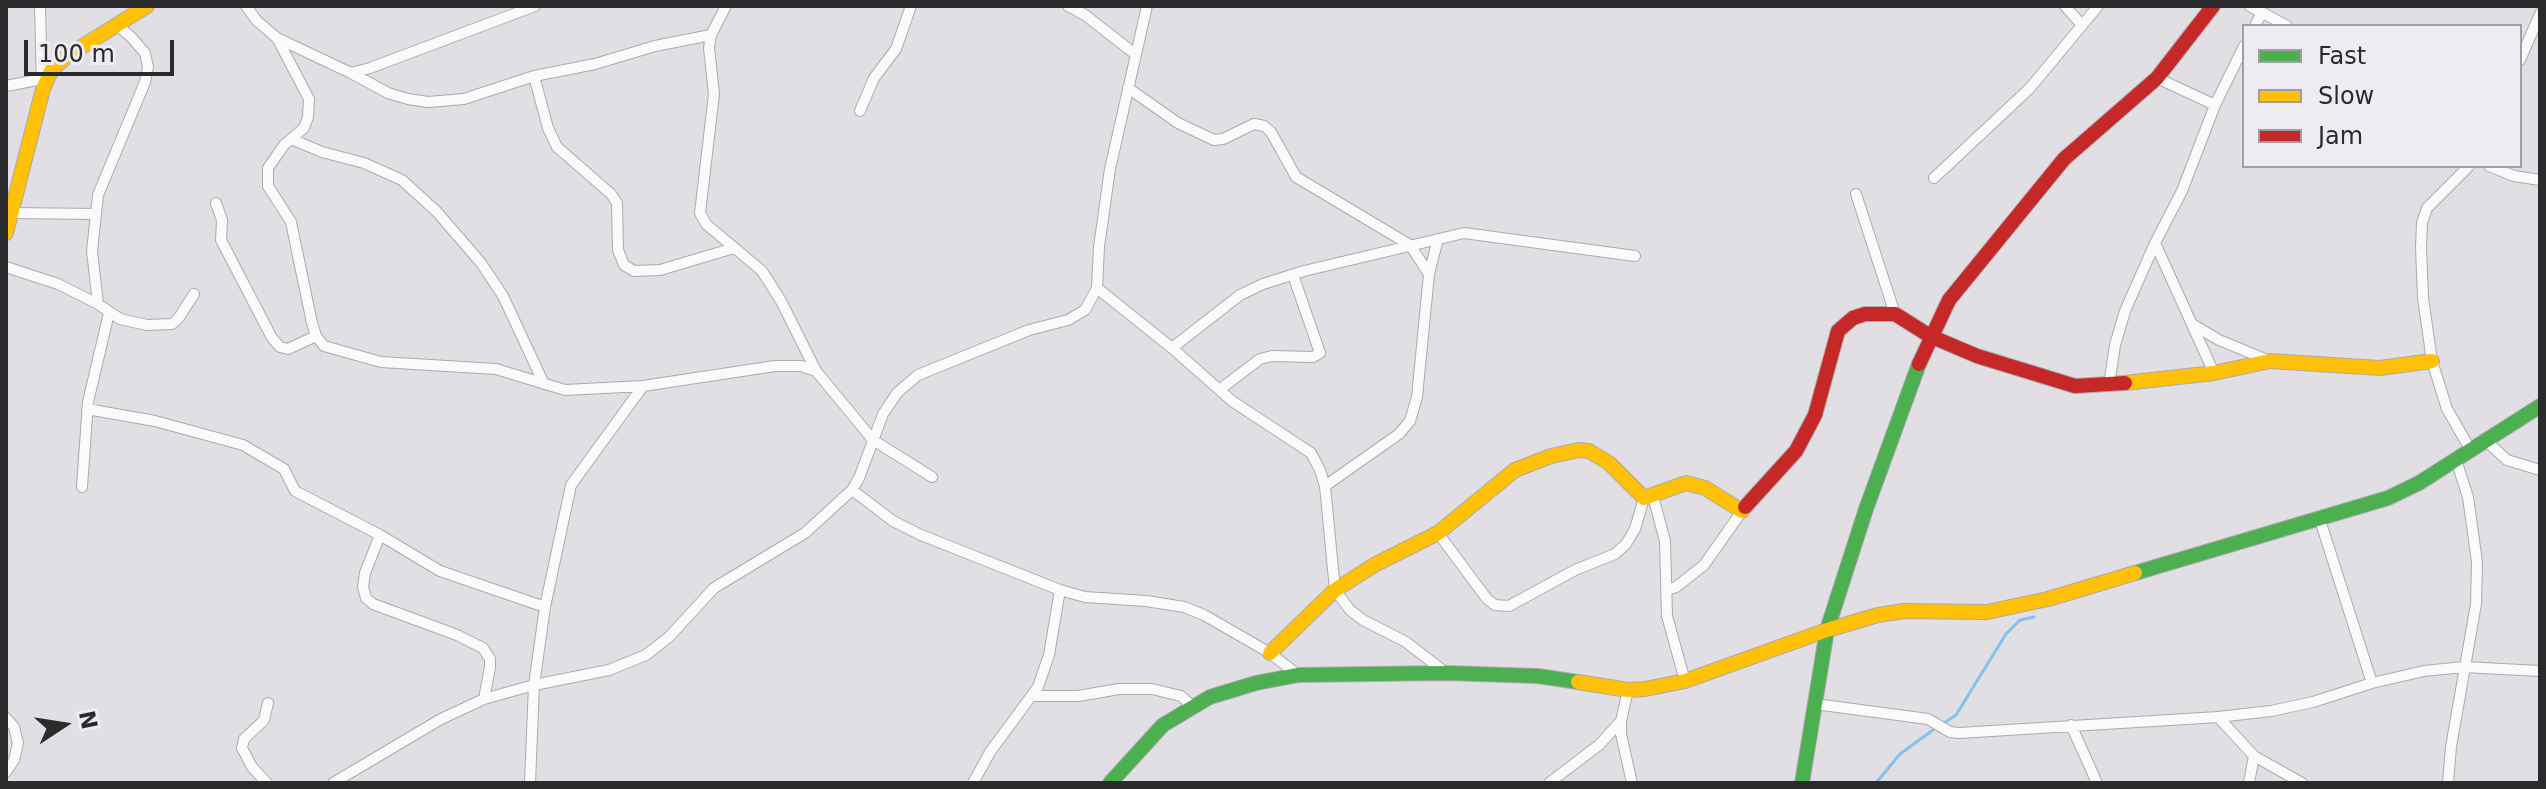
<!DOCTYPE html>
<html>
<head>
<meta charset="utf-8">
<style>
	body { margin:0 }
	#map { position:relative; width:2546px; height:789px; overflow:hidden; background:#e1dfe4; font-family:"DejaVu Sans",sans-serif }
	canvas { display:block }
	.frame { position:absolute; inset:0; border:8px solid #2b2a2c; pointer-events:none }
	.legend { position:absolute; left:2242px; top:24px; width:280px; height:144px; box-sizing:border-box; background:#eeebf2; border:2px solid #a09ea3; margin:0; padding:10px 14px; list-style:none; font-size:24px; color:#2b2a2c }
	.legend li { display:flex; align-items:center; gap:16px; height:40px }
	.legend b { width:40px; border:2px solid #a09ea3 }
	.north { position:absolute; left:24px; top:685px; width:80px; height:80px; -webkit-text-stroke:6px #eeebf2; paint-order:stroke; rotate:78deg; font-size:22px; font-weight:700; line-height:32px; text-align:center; color:#2b2a2c }
	.north::after { content:''; display:block; margin:auto; width:28px; height:36px; background:#2b2a2c; clip-path:polygon(50% 0,100% 100%,50% 72%,0 100%) }
	.scale { position:absolute; left:24px; top:40px; width:150px; height:36px; box-sizing:border-box; border:4px solid #2b2a2c; border-top:0; padding-left:10px; font-size:24px; line-height:28px; white-space:nowrap; color:#2b2a2c; -webkit-text-stroke:6px #eeebf2; paint-order:stroke }
</style>
</head>
<body>
<div id="map">
<canvas width="2546" height="789"></canvas>
<div class="frame"></div>
<ul class="legend">
<li><b style="height:10px;background:#4caf50"></b>Fast</li>
<li><b style="height:10px;background:#ffc107"></b>Slow</li>
<li><b style="height:10px;background:#c62828"></b>Jam</li>
</ul>
<div class="north">N</div>
<div class="scale">100 m</div>
</div>
<script>
const c = document.querySelector('canvas').getContext('2d');
c.lineJoin = 'round';
function shape(rows) {
  const path = new Path2D();
  for (const r of rows) {
    path.moveTo(r[0], r[1]);
    for (let i = 2; i < r.length; i += 2) path.lineTo(r[i], r[i + 1]);
  }
  return path;
}
function stroke(path, color, width, dash) {
  c.strokeStyle = color;
  c.lineWidth = width;
  c.lineCap = dash ? 'butt' : 'round';
  c.setLineDash(dash || []);
  c.stroke(path);
}
const stream = shape([
	[1944,723,1956,715,2006,634,2020,620,2034,617],
	[1876,783,1900,754,1933,730]
]);
const street = shape([
	[40,6,42,88],
	[246,6,257,21,277,38,351,73,370,68,535,6],
	[726,6,711,35,709,48,714,94,700,213,706,224,762,271,781,301,816,371],
	[1068,6,1085,15,1135,54],
	[2065,6,2081,24],
	[2250,6,2287,26],
	[2255,26,2261,14],
	[277,38,309,99,308,117,304,128,284,145,268,168,268,186,291,222,312,323,316,336,324,346,381,362,496,369,565,390,643,386,775,366,801,366,816,371,873,440,932,477],
	[2520,60,2540,14],
	[351,73,388,93,408,99,428,102,464,99,534,76,595,64,655,46,711,35],
	[534,76,548,128,557,147,611,194,617,203,618,250,624,265,634,271,660,270,734,248],
	[2157,78,2215,105],
	[6,86,42,79],
	[1128,88,1178,123,1214,140,1223,139,1254,124,1264,126,1271,132,1296,177,1410,245,1429,274],
	[860,111,874,78,896,49,911,6],
	[291,139,322,152,364,163,402,180,437,212,481,263,503,296,544,384],
	[2469,166,2427,208,2422,223,2421,247,2423,298,2432,361,2447,409,2470,449],
	[2489,166,2514,176,2540,180],
	[1934,178,2030,88,2098,6],
	[1856,194,1895,314],
	[216,203,222,220,221,240,272,338,280,347,288,349,316,336],
	[11,213,96,214],
	[6,267,58,284,98,304,120,319,147,325,172,324,178,319,194,294],
	[1097,288,1172,348,1232,401,1311,453,1320,470,1325,486,1335,590,1350,610,1363,620,1406,642,1446,673],
	[98,304,92,251,98,195,145,82,148,67,145,53,131,37,116,24],
	[2192,324,2219,340,2270,361],
	[1172,348,1240,295,1263,284,1304,271,1464,233,1635,256],
	[2214,373,2155,243,2182,191,2215,105,2244,46],
	[2109,385,2115,345,2125,311,2155,243],
	[1219,390,1260,359,1272,356,1313,357,1320,353,1293,275],
	[87,409,155,421,243,445,284,469,295,491,380,535],
	[2484,439,2507,460,2540,470],
	[1325,486,1399,434,1410,421,1417,397,1429,274,1438,239],
	[82,487,88,402,109,313],
	[852,490,893,521,921,535,1060,590,1085,597,1146,601,1184,607,1204,615,1270,653,1298,675],
	[1653,496,1665,541,1667,616,1685,681],
	[1438,533,1487,599,1495,605,1509,606,1575,570,1615,554,1626,544,1635,529,1644,498],
	[1667,590,1676,587,1704,565,1742,511],
	[2372,683,2424,671,2464,667,2540,671],
	[1628,690,1621,721,1621,734,1632,783],
	[1033,696,1078,696,1119,689,1152,689,1181,696,1192,706],
	[484,699,490,667,490,659,483,648,457,635,373,604,366,598,363,587,365,573,380,535,440,571,545,607],
	[1815,704,1928,719,1950,732,1959,733,2218,717],
	[6,718,14,727,18,743,14,760,6,772],
	[2071,725,2097,783],
	[267,783,252,767,242,748,244,739,264,720,268,703],
	[333,783,441,719,484,699,534,685,609,670,646,655,669,637,714,588,805,533,852,490,859,478,883,414,897,393,918,375,1029,330,1068,320,1085,310,1097,288,1099,247,1110,169,1147,6],
	[530,783,534,685,545,607,571,485,643,386],
	[973,783,990,752,1038,687,1049,655,1060,590],
	[1549,783,1599,745,1621,721],
	[2249,783,2254,756],
	[2302,783,2254,756,2218,717,2271,711,2313,702,2372,683,2320,520],
	[2448,783,2451,747,2476,604,2477,562,2468,497,2456,460]
]);
const fast = shape([
	[2135,573,2388,498,2419,483,2540,406],
	[1110,783,1163,725,1210,697,1256,683,1298,675,1446,673,1538,676,1578,682],
	[1802,783,1827,630,1866,509,1919,364]
]);
const slow = shape([
	[6,233,43,89,51,71,67,56,147,6],
	[2125,383,2214,373,2270,361,2380,368,2432,361],
	[1270,653,1335,590,1376,564,1438,533,1515,470,1551,456,1579,450,1589,451,1609,463,1644,498,1686,483,1705,488,1742,511,1745,507],
	[1578,682,1628,690,1645,689,1685,681,1827,630,1878,615,1904,611,1987,612,2048,599,2135,573]
]);
const jam = shape([
	[1919,364,1949,300,2064,159,2157,78,2213,6],
	[1745,507,1796,451,1815,415,1838,331,1853,318,1865,314,1895,314,1930,336,1977,356,2075,386,2125,383]
]);
stroke(stream, '#82c2ec', 3);
stroke(street, '#abaaad', 12);
stroke(fast, '#abaaad', 16);
stroke(slow, '#abaaad', 16);
stroke(jam, '#abaaad', 16);
stroke(street, '#fafafb', 10);
stroke(fast, '#4caf50', 14);
stroke(slow, '#ffc107', 14);
stroke(jam, '#c62828', 14);
</script>
</body>
</html>
